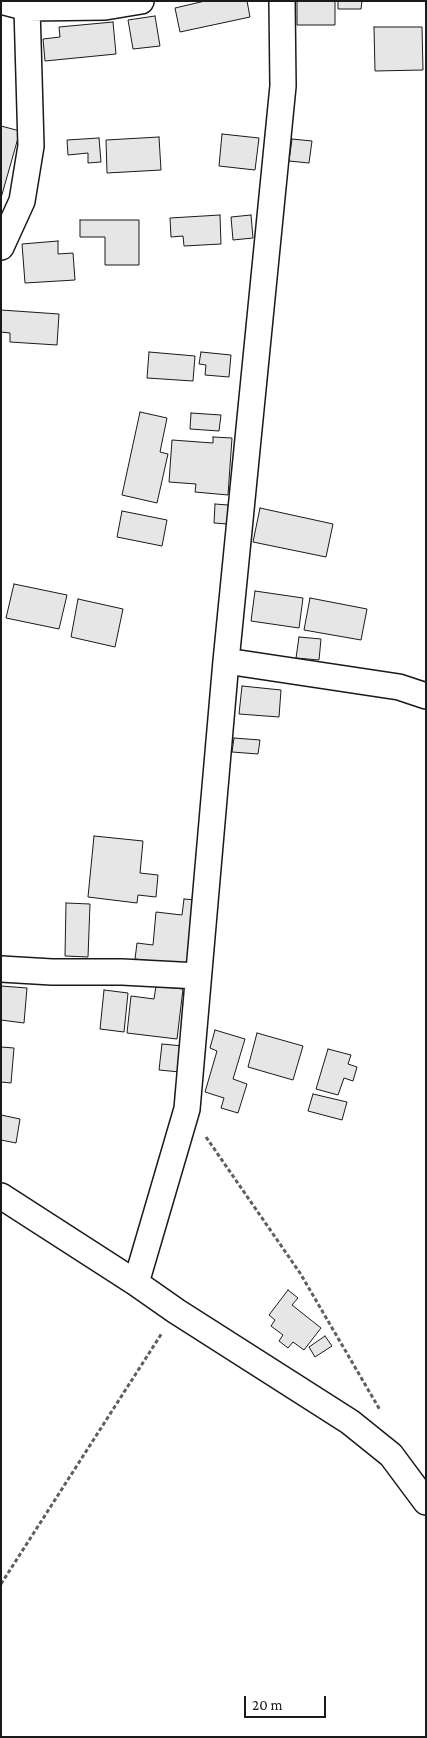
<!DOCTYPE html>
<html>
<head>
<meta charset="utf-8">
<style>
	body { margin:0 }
	#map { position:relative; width:427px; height:1738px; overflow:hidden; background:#fff; font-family:"Crimson Pro",serif }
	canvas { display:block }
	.frame { position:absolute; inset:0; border:2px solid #1a1a1a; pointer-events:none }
	.scale { position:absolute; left:244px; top:1696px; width:82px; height:22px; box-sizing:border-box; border:2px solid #1a1a1a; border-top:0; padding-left:6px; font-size:15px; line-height:18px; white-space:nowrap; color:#1a1a1a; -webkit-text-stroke:4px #fff; paint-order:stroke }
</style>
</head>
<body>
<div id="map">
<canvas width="427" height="1738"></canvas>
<div class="frame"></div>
<div class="scale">20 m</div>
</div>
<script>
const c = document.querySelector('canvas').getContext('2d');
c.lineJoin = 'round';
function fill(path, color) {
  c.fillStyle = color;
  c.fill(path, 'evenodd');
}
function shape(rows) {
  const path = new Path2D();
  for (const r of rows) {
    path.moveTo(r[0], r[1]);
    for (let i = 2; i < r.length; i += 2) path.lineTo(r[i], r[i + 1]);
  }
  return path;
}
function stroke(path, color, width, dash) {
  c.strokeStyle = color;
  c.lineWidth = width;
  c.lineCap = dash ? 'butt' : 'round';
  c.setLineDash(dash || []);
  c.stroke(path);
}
const building = shape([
	[205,1,247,1,250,17,180,32,175,8,205,1],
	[297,1,335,1,335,25,297,25,297,1],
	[338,1,362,1,361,9,338,9,338,1],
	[155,16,160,46,133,49,128,20,155,16],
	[113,22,116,54,45,61,43,39,60,37,59,27,113,22],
	[374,27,422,27,423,70,375,71,374,27],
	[1,126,20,131,1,198,1,126],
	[222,134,259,138,255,170,219,166,222,134],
	[159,137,161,170,107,173,106,140,159,137],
	[99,138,101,162,88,163,88,153,68,155,67,140,99,138],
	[292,139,312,141,309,163,289,161,292,139],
	[220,215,221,244,184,246,183,236,171,237,170,218,220,215],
	[251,215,253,238,233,240,231,217,251,215],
	[80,220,139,220,139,265,105,265,105,237,80,237,80,220],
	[58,241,58,254,73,253,75,280,25,283,22,244,58,241],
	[1,310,59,314,57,345,10,342,10,333,1,332,1,310],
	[149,352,195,356,193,381,147,378,149,352],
	[201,352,231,355,229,377,205,375,206,365,199,364,201,352],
	[140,412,167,418,160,452,168,454,157,503,122,495,140,412],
	[191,413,221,415,219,431,190,429,191,413],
	[213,437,232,438,228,495,195,492,196,484,169,482,172,440,213,443,213,437],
	[215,504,228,505,228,524,214,523,215,504],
	[260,508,333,524,326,557,253,542,260,508],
	[122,511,167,520,162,546,117,537,122,511],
	[14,584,67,595,59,629,6,618,14,584],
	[255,591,303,598,299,628,251,621,255,591],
	[310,598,367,609,361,640,304,630,310,598],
	[78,599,123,609,115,647,71,637,78,599],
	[299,637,321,639,319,660,296,658,299,637],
	[242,686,281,690,279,717,239,714,242,686],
	[234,738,260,740,258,754,232,752,234,738],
	[94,836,143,841,140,873,158,875,156,897,138,895,137,903,88,897,94,836],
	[184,899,197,900,190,965,135,959,137,943,153,945,156,912,182,915,184,899],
	[66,903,90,904,88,957,65,956,66,903],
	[1,986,27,988,24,1023,1,1020,1,986],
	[156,986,183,989,177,1039,127,1033,131,996,154,999,156,986],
	[104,990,128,993,124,1032,100,1029,104,990],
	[215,1030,245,1039,233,1079,247,1084,238,1113,221,1108,224,1098,205,1092,217,1051,210,1048,215,1030],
	[257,1033,303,1046,293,1080,248,1067,257,1033],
	[162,1044,183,1046,180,1072,159,1070,162,1044],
	[1,1047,14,1048,11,1083,1,1082,1,1047],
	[328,1049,351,1055,348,1064,357,1067,353,1081,344,1078,338,1095,316,1089,328,1049],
	[313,1094,347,1102,342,1120,308,1111,313,1094],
	[1,1115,20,1119,16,1143,1,1140,1,1115],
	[288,1290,298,1298,292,1305,321,1328,304,1350,293,1342,288,1348,279,1341,283,1335,271,1326,275,1320,269,1315,288,1290],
	[325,1336,332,1346,315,1357,309,1347,325,1336]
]);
const path = shape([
	[206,1137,300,1273,380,1410],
	[1,1584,162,1333]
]);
const street = shape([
	[1,1,27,8,105,7,141,1],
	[1,247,22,201,31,146,27,8],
	[226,661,399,687,426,696],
	[1,969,52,972,122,972,198,976],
	[1,1196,136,1283,176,1311,350,1422,391,1455,426,1502],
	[136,1283,187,1109,226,661,283,86,282,1]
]);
fill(building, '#e6e6e6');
stroke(building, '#1a1a1a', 1);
stroke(street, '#1a1a1a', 28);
stroke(path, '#5f5f5f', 3, [4, 2.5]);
stroke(street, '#fff', 25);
</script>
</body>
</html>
